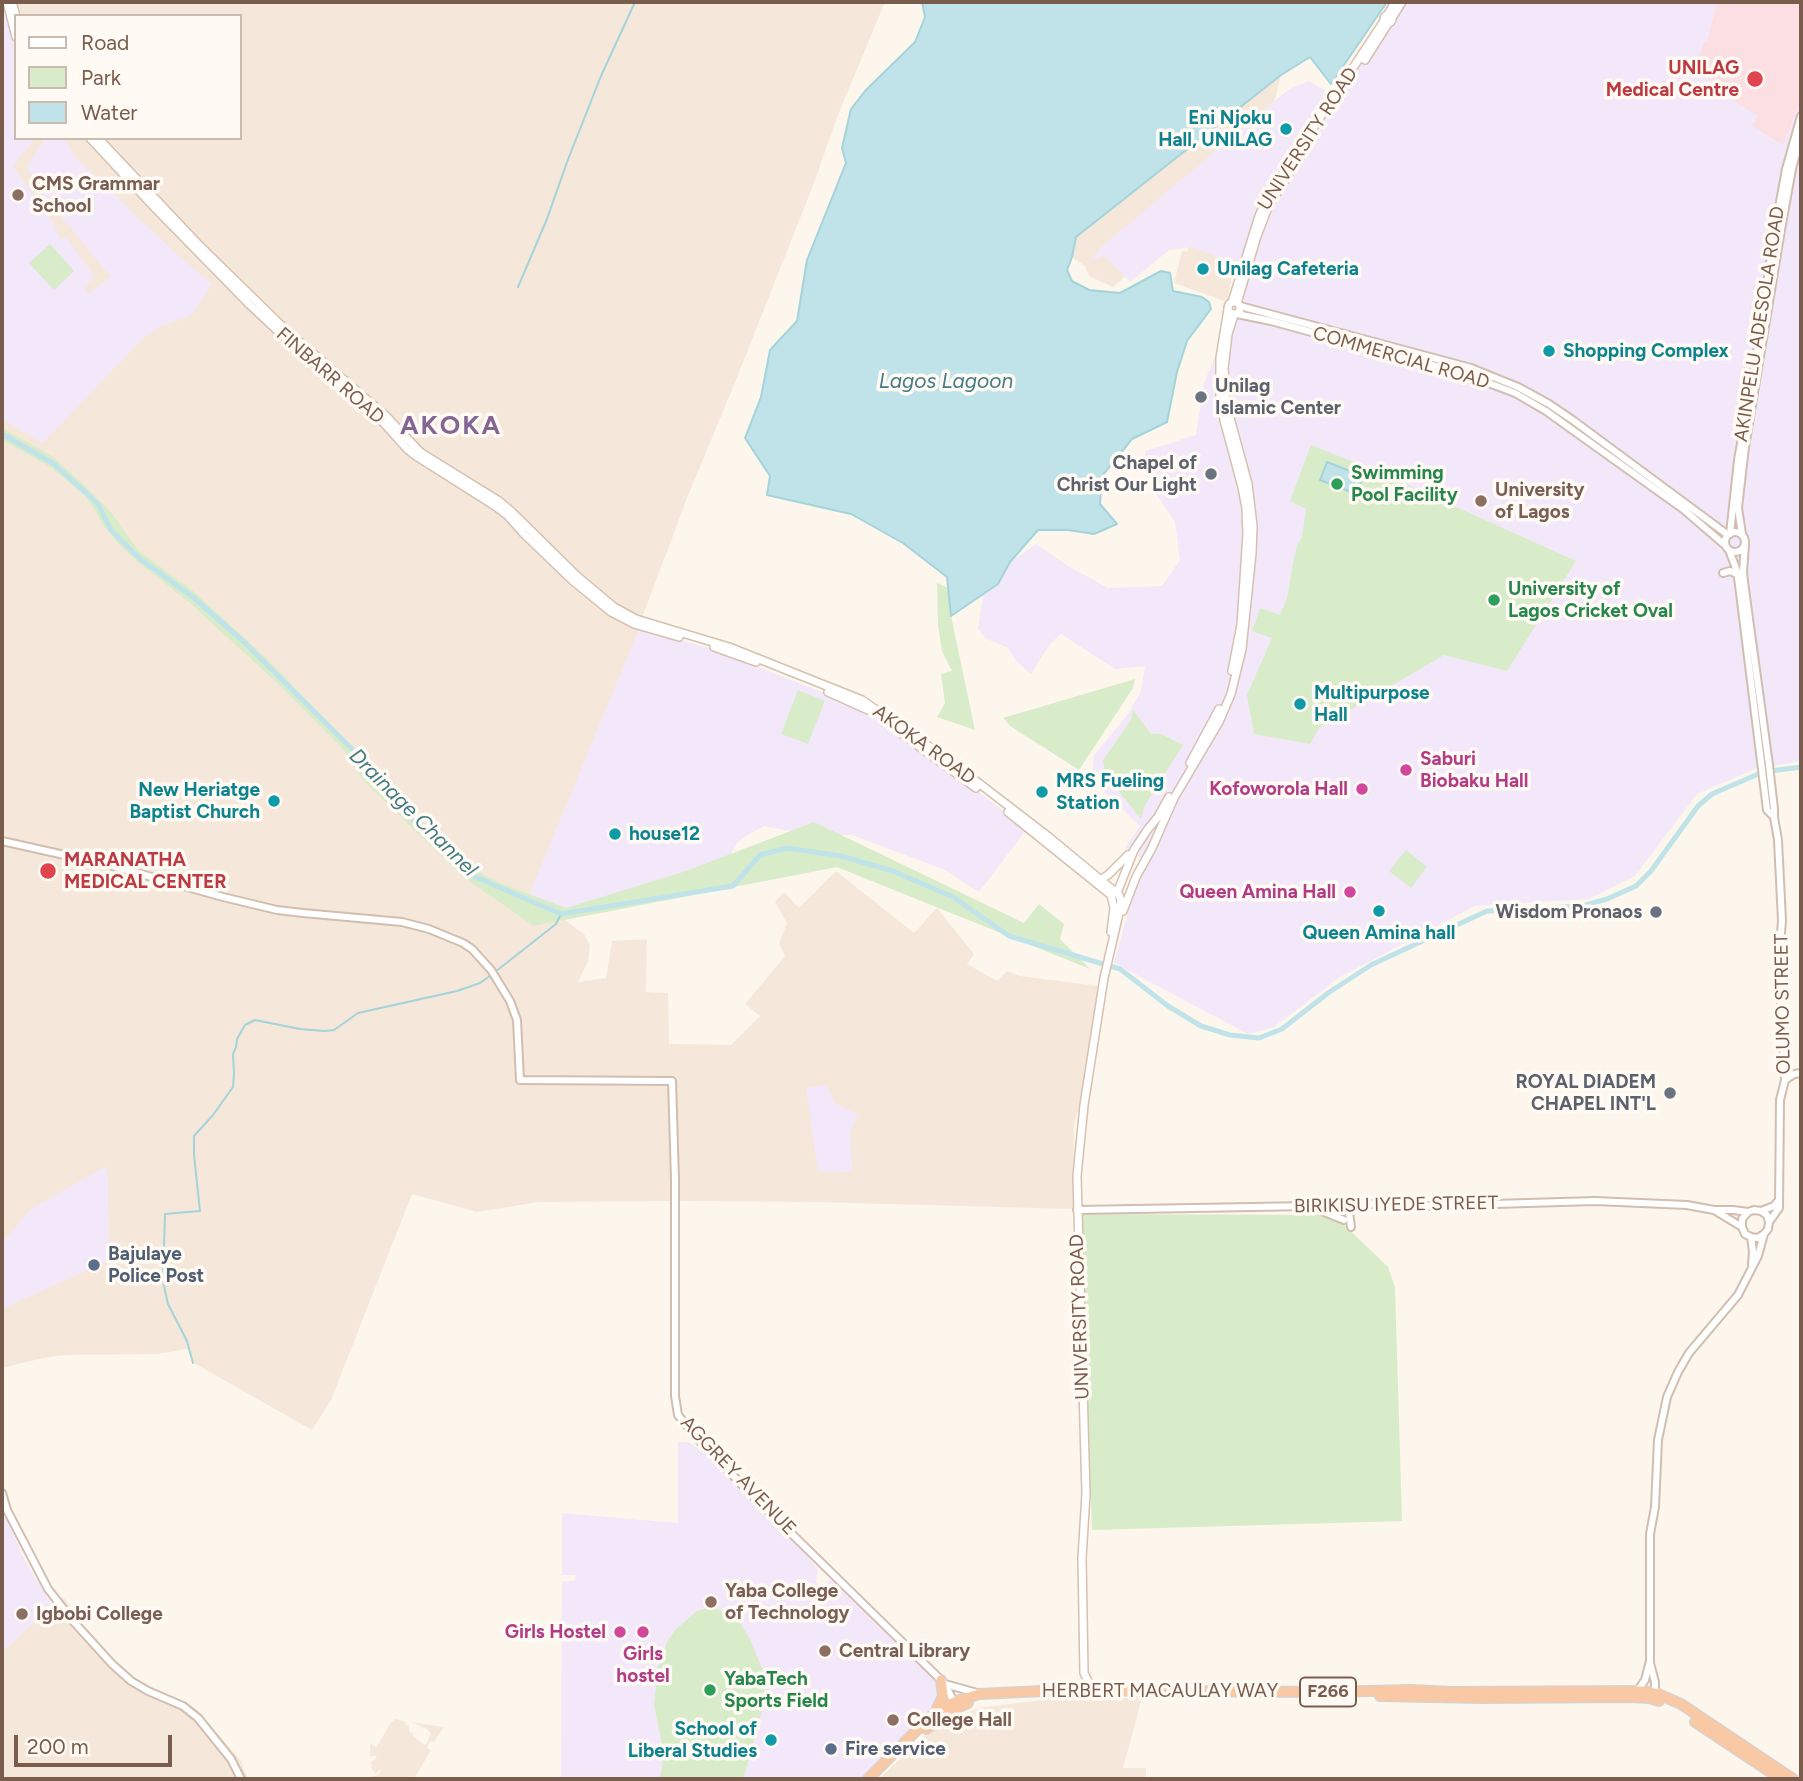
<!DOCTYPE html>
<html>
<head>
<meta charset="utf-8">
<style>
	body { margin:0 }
	#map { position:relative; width:1803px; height:1781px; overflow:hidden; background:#fdf6ec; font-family:Figtree,sans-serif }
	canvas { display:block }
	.frame { position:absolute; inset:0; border:4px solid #7a5c4d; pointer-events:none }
	.legend { position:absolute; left:14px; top:14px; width:228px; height:126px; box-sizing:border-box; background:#fffaf3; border:2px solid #cabbb1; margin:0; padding:9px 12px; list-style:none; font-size:21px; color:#7a5c4d }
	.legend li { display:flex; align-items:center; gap:14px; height:35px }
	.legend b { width:35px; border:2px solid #cabbb1 }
	.scale { position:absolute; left:14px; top:1735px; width:158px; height:32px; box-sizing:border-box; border:4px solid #7a5c4d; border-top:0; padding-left:9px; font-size:21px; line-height:24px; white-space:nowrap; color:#7a5c4d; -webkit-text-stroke:5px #fffaf3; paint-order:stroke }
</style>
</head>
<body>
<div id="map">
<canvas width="1803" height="1781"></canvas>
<div class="frame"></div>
<ul class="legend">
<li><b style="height:9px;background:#fff"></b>Road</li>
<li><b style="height:19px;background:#d8ecc9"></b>Park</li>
<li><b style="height:19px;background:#bfe3e8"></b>Water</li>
</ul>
<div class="scale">200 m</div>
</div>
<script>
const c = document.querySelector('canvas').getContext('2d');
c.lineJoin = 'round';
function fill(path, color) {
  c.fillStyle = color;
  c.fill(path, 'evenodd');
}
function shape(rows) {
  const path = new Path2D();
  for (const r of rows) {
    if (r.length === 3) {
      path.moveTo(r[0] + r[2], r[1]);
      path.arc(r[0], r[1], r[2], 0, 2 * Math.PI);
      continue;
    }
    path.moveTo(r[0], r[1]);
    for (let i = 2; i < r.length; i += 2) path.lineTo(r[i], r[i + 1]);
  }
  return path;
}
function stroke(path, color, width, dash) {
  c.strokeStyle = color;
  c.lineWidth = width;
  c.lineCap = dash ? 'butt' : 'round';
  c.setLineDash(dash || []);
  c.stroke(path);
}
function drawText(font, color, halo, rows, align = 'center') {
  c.font = font + ' Figtree,sans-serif';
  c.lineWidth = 7;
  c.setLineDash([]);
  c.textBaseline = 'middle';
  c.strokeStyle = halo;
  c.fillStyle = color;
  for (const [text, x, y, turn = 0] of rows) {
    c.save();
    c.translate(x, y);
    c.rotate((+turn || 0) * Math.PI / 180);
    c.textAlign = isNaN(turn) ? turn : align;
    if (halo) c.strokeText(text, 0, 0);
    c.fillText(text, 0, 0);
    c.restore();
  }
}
const residential = shape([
	[2,2,885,2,838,115,812,188,734,385,689,493,642,618,639,629,530,906,565,920,584,934,590,945,588,961,578,982,606,978,612,941,647,939,646,992,668,993,669,1044,731,1045,760,1016,745,1004,785,956,779,944,787,923,775,902,784,892,799,908,836,871,914,933,937,908,974,954,967,964,997,981,1007,971,1020,976,1098,986,1084,1088,1074,1124,1073,1209,815,1202,684,1201,538,1202,477,1212,412,1194,331,1400,312,1430,194,1363,187,1349,158,1354,65,1355,43,1358,2,1368],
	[16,16,240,16,240,138,16,138],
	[1281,75,1238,245,1227,302,1174,283,1182,251,1187,252,1190,243,1147,257,1113,287,1089,276,1085,266,1072,257,1076,237],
	[64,1598,86,1629,117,1664,145,1686,165,1693,196,1709,241,1761,248,1779,2,1779,2,1652,52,1605],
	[1058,1698,1142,1698,1123,1768,1146,1768,1146,1779,883,1779,881,1777,948,1714,963,1714,978,1708],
	[395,1719,404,1721,407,1726,409,1726,409,1731,413,1733,413,1736,424,1745,427,1743,431,1734,427,1729,411,1722,444,1727,434,1742,430,1741,427,1748,431,1750,414,1779,382,1779,382,1777,372,1779,372,1776,377,1776,381,1771,380,1769,376,1774,372,1769,371,1762,377,1758,376,1756,370,1756,370,1744,374,1745,376,1748,390,1724]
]);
const education = shape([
	[2,2,6,2,16,41,16,138,35,138,13,166,54,224,60,239,66,237,95,277,85,287,88,294,111,277,40,191,27,167,45,138,65,138,75,157,174,252,212,284,192,315,160,327,143,338,43,443,2,419],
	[1392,2,1801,2,1801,761,1755,769,1697,794,1635,876,1589,899,1475,906,1340,977,1274,1027,1248,1034,1114,963,1130,906,1147,862,1125,848,1140,826,1092,780,1094,755,1128,714,1141,691,1145,666,1115,669,1061,634,1049,645,1031,674,1016,661,1008,648,985,638,978,629,983,594,998,584,1010,562,1036,544,1068,566,1108,588,1162,586,1180,560,1175,522,1147,480,1145,451,1196,435,1204,383,1217,352,1234,281,1235,269,1232,262,1191,247,1169,250,1130,282,1105,256,1090,262,1099,249,1289,89,1309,81,1329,93,1356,58],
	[639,629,713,649,865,709,914,743,1027,829,979,892,945,870,852,835,807,835,764,826,746,836,738,842,725,863,563,911,529,895],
	[826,1085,836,1104,858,1114,850,1134,852,1172,818,1171,806,1088],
	[106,1166,108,1181,109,1260,2,1309,2,1243,30,1210],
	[678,1442,688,1442,713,1457,789,1532,818,1570,816,1583,823,1585,835,1577,941,1686,935,1709,865,1779,561,1779,562,1582,575,1580,576,1575,562,1575,562,1513,678,1523],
	[2,1508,24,1559,52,1605,2,1652]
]);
const medical = shape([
	[1717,2,1801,2,1801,99,1783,145,1752,126,1758,116,1731,99,1733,89,1685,71,1693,55,1699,56,1704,42,1707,43]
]);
const green = shape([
	[50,244,74,271,54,290,29,263],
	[2,428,52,456,84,485,109,510,139,551,192,590,268,660,361,756,379,780,461,859,475,870,500,883,566,908,686,871,814,822,1024,923,1039,904,1064,924,1060,939,1090,969,837,867,534,926,463,877,364,781,344,750,275,681,190,603,139,563,120,545,103,525,95,510,84,495,52,468,2,440],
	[1311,445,1381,473,1576,561,1507,671,1444,655,1319,728,1310,744,1254,734,1247,695,1272,638,1252,631,1260,608,1280,615,1287,598,1294,558,1297,546,1302,537,1306,509,1290,501],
	[937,583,948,588,951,616,975,730,937,717,945,703,941,674,952,671,942,651,938,625],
	[1135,679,1133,688,1079,770,1010,726,1003,718],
	[798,690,825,701,808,744,781,734],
	[1133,710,1151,734,1161,734,1183,745,1145,805,1141,819,1105,774,1103,760,1131,720],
	[1406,850,1427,867,1411,888,1389,871],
	[1081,1214,1334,1215,1388,1267,1395,1287,1402,1521,1092,1530],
	[711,1607,726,1612,737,1618,750,1639,764,1673,765,1685,762,1710,748,1763,743,1779,660,1779,664,1754,654,1705,658,1666,667,1642,676,1629,697,1611]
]);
const water = shape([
	[922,2,1387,2,1331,84,1310,57,1281,75,1076,237,1072,257,1067,270,1072,281,1089,290,1120,293,1161,271,1170,273,1173,291,1202,297,1209,302,1211,309,1187,341,1177,372,1167,422,1132,439,1102,476,1100,504,1117,524,1094,534,1068,530,1038,530,1010,562,998,584,951,616,947,577,903,543,851,514,767,495,770,476,745,438,761,397,770,350,797,321,807,260,846,163,842,148,851,109,865,91,915,42,925,17,922,2],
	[1327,462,1363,476,1356,494,1320,480,1327,462]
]);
const stream = shape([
	[518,287,547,219,567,162,601,76,635,2],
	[495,972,556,924,561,914],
	[193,1363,187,1341,168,1304,163,1281,165,1214,200,1211,194,1155,194,1136,213,1115,233,1087,234,1073,233,1054,236,1047,237,1039,245,1025,255,1020,300,1029,324,1031,334,1030,358,1013,457,991,480,983,491,975]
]);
const canal = shape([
	[2,434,54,464,98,504,111,530,139,558,194,598,243,641,352,749,369,775,426,833,471,875,561,914,733,886,760,855,787,848,841,856,893,871,953,897,1009,936,1120,969,1168,1006,1201,1026,1230,1035,1259,1038,1282,1029,1328,993,1371,965,1487,911,1582,906,1607,899,1636,886,1651,871,1698,806,1712,794,1763,772,1801,767]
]);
const tertiary = shape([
	[1240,306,1471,368,1518,387,1549,404,1574,421,1728,535],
	[1237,314,1271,321,1465,374,1515,393,1546,411,1683,509,1726,546],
	[1735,542,10],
	[1730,534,1738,460,1757,352,1775,229,1786,169,1801,116],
	[1742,534,1738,508,1745,447,1781,230,1792,169,1801,135],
	[1745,545,1743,571,1744,582,1769,765,1774,809,1774,817,1778,840,1782,921,1779,955,1780,977,1785,1080,1780,1100,1779,1208,1769,1222,1768,1229,1764,1234,1758,1238,1751,1237,1745,1234,1742,1227,1742,1219,1748,1212,1754,1210,1761,1211,1767,1215,1769,1222],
	[1729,550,1737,571,1739,585,1767,810,1774,817],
	[1723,573,1730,571,1737,574],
	[2,841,109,865,223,897,277,910,303,913,402,922,429,929,463,943,472,949,491,970,510,1001,517,1020,520,1080,672,1081,675,1180,675,1396,678,1415,697,1438,747,1490,945,1684,954,1702],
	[1785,1080,1794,1074,1801,1073],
	[1312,1207,1344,1220],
	[1077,1210,1310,1206,1333,1204,1381,1204,1427,1206,1595,1201,1687,1205,1714,1210,1733,1210,1748,1212],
	[1714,1210,1742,1227],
	[1761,1211,1774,1206,1779,1200],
	[1351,1227,1349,1212,1354,1204],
	[1751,1237,1753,1252,1752,1264],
	[2,1493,7,1510,48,1589,73,1621,112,1664,131,1681,148,1691,183,1706,198,1718,231,1759,241,1779],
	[1650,1663,1655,1682,1655,1693],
	[945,1684,977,1693],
	[1638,1690,1645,1680,1650,1661,1650,1534,1655,1507,1658,1440,1667,1397,1678,1372,1689,1353,1738,1295,1758,1256,1764,1234]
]);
const secondary = shape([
	[7,2,16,37],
	[12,2,16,16],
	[1388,14,1395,2],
	[1388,19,4],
	[1392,18,1402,2],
	[1365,60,1389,22],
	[90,138,155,208,250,305,281,334,381,420,407,449,416,456,495,506,507,515,524,534,573,581,611,612,634,624,679,637],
	[98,138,197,243,286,330,386,416,420,452,499,501,511,511,577,576,614,607,636,619,729,647,862,700,950,761,1049,837,1119,895,1121,900,1120,909,1104,978,1084,1105,1077,1176,1086,1494,1082,1558,1084,1673,1092,1689],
	[1234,308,6],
	[1232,302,1259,216,1268,196,1384,21],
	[1237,303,1257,236,1269,205,1306,148],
	[1228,309,1220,358,1220,395,1224,420,1242,487,1246,508,1247,534,1241,625,1232,671],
	[714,647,756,662],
	[828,692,868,710],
	[898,731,976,788],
	[1190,763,1219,709],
	[1008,812,1111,895,1114,908,1111,932],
	[1101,879,1108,875,1128,855],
	[1117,893,1134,850,1148,829,1158,817,1169,797],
	[1123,911,1136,877,1152,848,1174,798,1219,722,1231,694,1242,649,1252,553,1253,526,1248,484,1229,414,1226,397,1224,368,1228,334,1234,315]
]);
const trunk = shape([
	[1380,1696,1481,1698,1631,1697,1649,1698,1659,1701],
	[936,1711,943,1696,941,1680],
	[1695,1722,1781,1779],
	[926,1729,946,1713,968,1703],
	[868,1779,930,1717,954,1702,979,1694,1084,1689,1138,1691,1323,1692,1411,1690,1451,1692,1645,1691,1658,1694,1681,1704,1793,1779]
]);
const markers = [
	[1755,79,9,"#e0444e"],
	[1286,129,7,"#0f9aa8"],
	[18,195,7,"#8d6e63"],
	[1203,269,7,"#0f9aa8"],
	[1549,351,7,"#0f9aa8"],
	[1201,397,7,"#6b7280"],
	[1211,474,7,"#6b7280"],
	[1337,484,7,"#2e9e5b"],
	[1481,501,7,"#8d6e63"],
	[1494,600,7,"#2e9e5b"],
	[1300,704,7,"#0f9aa8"],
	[1406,770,7,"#d1479c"],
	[1362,789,7,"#d1479c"],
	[1042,792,7,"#0f9aa8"],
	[274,801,7,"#0f9aa8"],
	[615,834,7,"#0f9aa8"],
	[48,871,9,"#e0444e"],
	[1350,892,7,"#d1479c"],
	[1379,911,7,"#0f9aa8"],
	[1656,912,7,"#6b7280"],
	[1670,1093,7,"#6b7280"],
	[94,1265,7,"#5c6f8a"],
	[711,1602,7,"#8d6e63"],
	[22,1614,7,"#8d6e63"],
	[620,1632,7,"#d1479c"],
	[643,1632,7,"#d1479c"],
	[825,1651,7,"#8d6e63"],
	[710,1690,7,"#2e9e5b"],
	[893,1720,7,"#8d6e63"],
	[771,1740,7,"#0f9aa8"],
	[831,1749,7,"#5c6f8a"]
];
const shields = [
	[1328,1692,56]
];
const shieldNames = [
	["F266",1328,1692]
];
const healthNames = [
	["UNILAG",1739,68],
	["Medical Centre",1739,90],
	["MARANATHA",64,860,"left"],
	["MEDICAL CENTER",64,882,"left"]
];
const cultureNames = [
	["Eni Njoku",1272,118,"right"],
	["Hall, UNILAG",1272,140,"right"],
	["Unilag Cafeteria",1217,269],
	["Shopping Complex",1563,351],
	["Multipurpose",1314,693],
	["Hall",1314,715],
	["MRS Fueling",1056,781],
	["Station",1056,803],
	["New Heriatge",260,790,"right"],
	["Baptist Church",260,812,"right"],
	["house12",629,834],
	["Queen Amina hall",1379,933,"center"],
	["School of",757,1729,"right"],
	["Liberal Studies",757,1751,"right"]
];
const streetNames = [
	["UNIVERSITY ROAD",1308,139,-57],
	["AKINPELU ADESOLA ROAD",1760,324,-81],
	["COMMERCIAL ROAD",1401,358,16],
	["FINBARR ROAD",330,376,41],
	["AKOKA ROAD",924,745,36],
	["OLUMO STREET",1783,1004,-91],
	["BIRIKISU IYEDE STREET",1396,1205,-1],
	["UNIVERSITY ROAD",1080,1317,-92],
	["AGGREY AVENUE",738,1476,46],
	["HERBERT MACAULAY WAY",1160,1691]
];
const educationNames = [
	["CMS Grammar",32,184],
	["School",32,206],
	["University",1495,490],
	["of Lagos",1495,512],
	["Yaba College",725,1591],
	["of Technology",725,1613],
	["Igbobi College",36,1614],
	["Central Library",839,1651],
	["College Hall",907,1720]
];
const worshipNames = [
	["Unilag",1215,386,"left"],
	["Islamic Center",1215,408,"left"],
	["Chapel of",1197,463],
	["Christ Our Light",1197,485],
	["Wisdom Pronaos",1642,912],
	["ROYAL DIADEM",1656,1082],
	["CHAPEL INT'L",1656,1104]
];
const leisureNames = [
	["Swimming",1351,473],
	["Pool Facility",1351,495],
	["University of",1508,589],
	["Lagos Cricket Oval",1508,611],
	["YabaTech",724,1679],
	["Sports Field",724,1701]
];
const hotelNames = [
	["Saburi",1420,759,"left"],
	["Biobaku Hall",1420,781,"left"],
	["Kofoworola Hall",1348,789],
	["Queen Amina Hall",1336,892],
	["Girls Hostel",606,1632],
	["Girls",643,1654,"center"],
	["hostel",643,1676,"center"]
];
const serviceNames = [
	["Bajulaye",108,1254],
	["Police Post",108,1276],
	["Fire service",845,1749]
];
const waterNames = [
	["Lagos Lagoon",946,382],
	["Drainage Channel",413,813,45]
];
const districtNames = [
	["AKOKA",451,426]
];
fill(residential, '#f5e8da');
fill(education, '#f3e8fa');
fill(medical, '#fbdfe3');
fill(green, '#d8ecc9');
fill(water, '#bfe3e8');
stroke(water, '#a5d3da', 2);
stroke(stream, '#a5d3da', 2);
stroke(canal, '#bfe3e8', 5);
stroke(tertiary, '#d1beb0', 10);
stroke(secondary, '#d6c0b0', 10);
stroke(trunk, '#dad1cd', 12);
stroke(tertiary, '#fff', 6);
stroke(secondary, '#fff', 7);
stroke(trunk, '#f9c8a4', 9);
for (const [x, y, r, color] of markers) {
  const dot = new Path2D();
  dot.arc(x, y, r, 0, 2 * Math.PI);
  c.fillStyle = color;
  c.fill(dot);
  stroke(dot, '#fffaf3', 2.5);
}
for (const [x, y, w] of shields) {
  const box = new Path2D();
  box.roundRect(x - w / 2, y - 14.5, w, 29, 5);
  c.fillStyle = '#fffaf3';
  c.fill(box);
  stroke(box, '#7a5c4d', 2);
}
drawText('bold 18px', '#7a5c4d', null, shieldNames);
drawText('bold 19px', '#be3a42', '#fffaf3', healthNames, 'right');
drawText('bold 19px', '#0d838f', '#fffaf3', cultureNames, 'left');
drawText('19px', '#7a5c4d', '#fffaf3', streetNames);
drawText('bold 19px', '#785e54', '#fffaf3', educationNames, 'left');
drawText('bold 19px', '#5b616d', '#fffaf3', worshipNames, 'right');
drawText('bold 19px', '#27864d', '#fffaf3', leisureNames, 'left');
drawText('bold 19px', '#b23c85', '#fffaf3', hotelNames, 'right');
drawText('bold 19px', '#4e5e75', '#fffaf3', serviceNames, 'left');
drawText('italic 21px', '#437c86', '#fffaf3', waterNames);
c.letterSpacing = '2px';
drawText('bold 26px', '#846695', '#fffaf3', districtNames);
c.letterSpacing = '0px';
</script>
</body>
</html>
